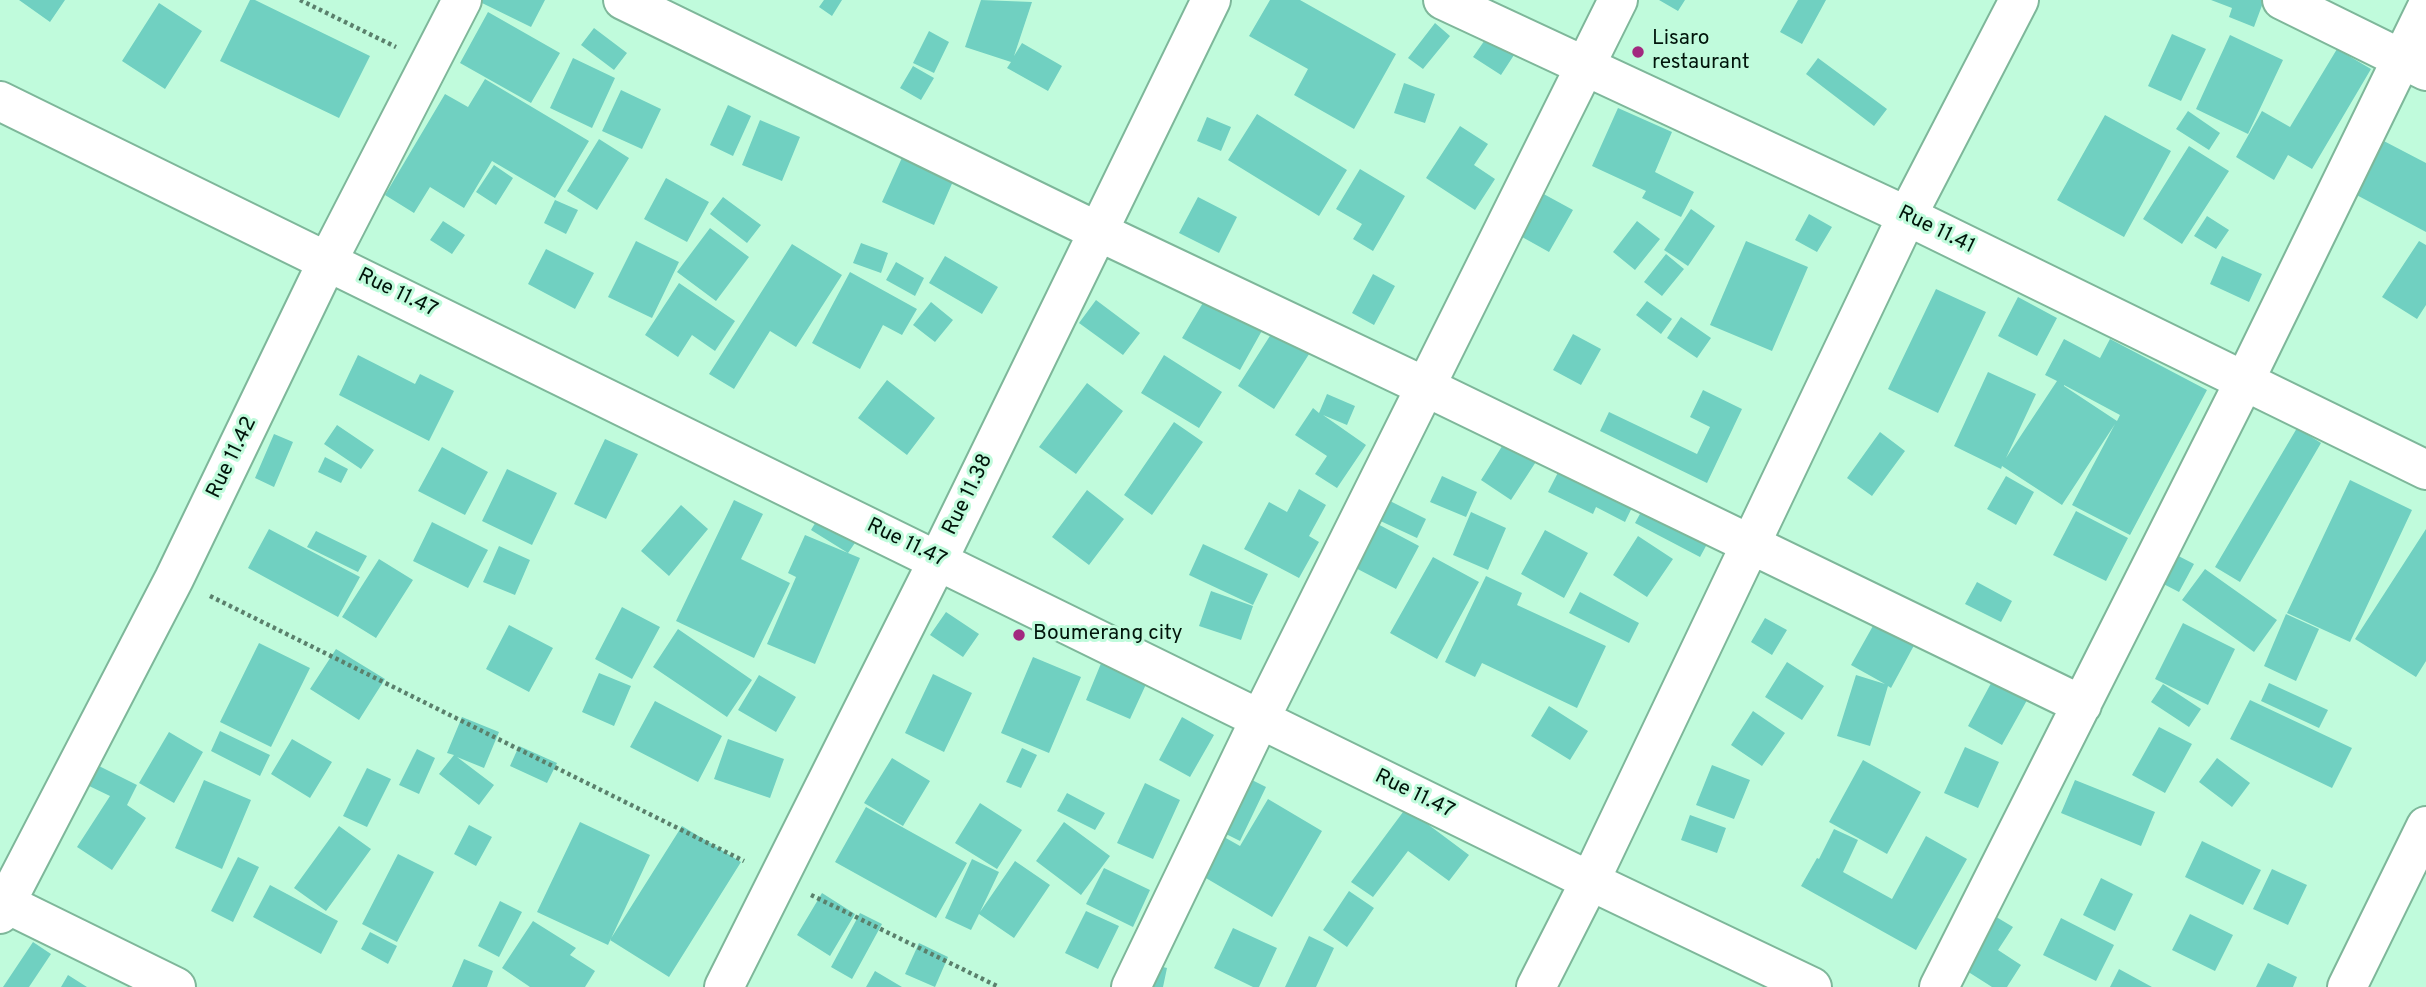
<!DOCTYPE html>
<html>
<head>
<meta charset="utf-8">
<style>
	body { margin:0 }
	canvas { display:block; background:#c0fbdc }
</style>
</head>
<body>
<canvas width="2426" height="987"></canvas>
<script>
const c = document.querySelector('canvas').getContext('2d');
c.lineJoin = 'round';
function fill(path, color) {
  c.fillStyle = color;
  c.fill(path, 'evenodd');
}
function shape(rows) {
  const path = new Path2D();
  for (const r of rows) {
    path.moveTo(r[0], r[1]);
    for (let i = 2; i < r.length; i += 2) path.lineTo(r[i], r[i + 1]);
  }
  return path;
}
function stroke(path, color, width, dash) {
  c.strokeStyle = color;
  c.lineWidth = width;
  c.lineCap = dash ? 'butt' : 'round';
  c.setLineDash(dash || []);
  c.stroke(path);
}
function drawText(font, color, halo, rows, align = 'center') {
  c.font = font + ' Overpass,sans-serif';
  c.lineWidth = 6;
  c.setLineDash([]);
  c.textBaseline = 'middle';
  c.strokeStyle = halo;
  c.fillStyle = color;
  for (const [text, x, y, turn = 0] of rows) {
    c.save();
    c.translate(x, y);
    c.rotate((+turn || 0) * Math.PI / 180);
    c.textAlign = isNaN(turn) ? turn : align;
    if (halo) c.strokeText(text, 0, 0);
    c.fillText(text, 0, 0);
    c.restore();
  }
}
const building = shape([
	[19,0,65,0,50,22],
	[250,0,255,0,370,56,339,118,220,61],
	[483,0,545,0,531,27,482,3],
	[824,0,842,0,832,16,819,7],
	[981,0,1032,2,1014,56,1022,43,1062,66,1048,91,1007,68,1011,62,965,47],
	[1270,0,1300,0,1396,54,1354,129,1294,95,1308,69,1249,36],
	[1659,0,1685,0,1678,11],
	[1798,0,1826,0,1802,44,1780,32],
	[2211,0,2264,0,2254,27,2229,17,2232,8],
	[159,3,202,31,165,89,122,61],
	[488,12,560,53,531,103,460,63],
	[1435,23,1450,36,1423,69,1408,58],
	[594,28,627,53,614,70,581,45],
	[929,31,949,42,934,73,913,63],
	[2172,34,2206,49,2181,101,2148,86],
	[2230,35,2283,60,2248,134,2196,109],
	[1487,37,1514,55,1501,75,1473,57],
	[2337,49,2371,69,2312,169,2288,155,2274,180,2236,157,2262,111,2290,127],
	[573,58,615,78,592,128,550,108],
	[1818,58,1887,109,1874,126,1806,74],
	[913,66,934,78,921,100,900,88],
	[485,79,589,141,555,198,492,161,464,208,430,187,414,213,385,195,445,94,468,107],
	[1404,83,1435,94,1425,123,1394,113],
	[621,90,661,109,642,149,602,131],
	[728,105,751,116,733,156,710,145],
	[1618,108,1672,132,1655,172,1694,192,1681,217,1642,198,1646,191,1592,166],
	[2188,111,2220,133,2209,150,2176,129],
	[1257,114,1347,170,1319,216,1228,160],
	[2105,115,2171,151,2124,237,2057,200],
	[1207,117,1231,127,1221,151,1197,141],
	[760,120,800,137,782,181,742,165],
	[1460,126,1488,144,1474,165,1495,179,1475,210,1426,178],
	[599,139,629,158,597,210,567,191],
	[2380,139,2426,163,2426,232,2351,192],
	[910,140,961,163,934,225,882,202],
	[2189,146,2229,171,2182,244,2143,219],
	[494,165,513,178,496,205,476,192],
	[1360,169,1405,196,1373,251,1353,239,1362,224,1336,209],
	[666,178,709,202,687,242,644,219],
	[1529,186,1573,210,1549,252,1506,228],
	[723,197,761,225,747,243,710,214],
	[1198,197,1237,217,1219,253,1179,233],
	[555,200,578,210,566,234,544,223],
	[1691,209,1715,226,1688,266,1664,250],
	[1809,214,1832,227,1817,252,1795,240],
	[2207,216,2229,230,2216,249,2194,236],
	[443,221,465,235,452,254,430,240],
	[1637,221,1660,239,1635,270,1613,252],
	[710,228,749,257,716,301,677,272],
	[636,241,679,262,652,318,608,297],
	[1746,241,1808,267,1772,351,1710,325],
	[2419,241,2426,245,2426,305,2417,319,2382,297],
	[861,243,888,253,881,273,853,263],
	[792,244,842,275,796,347,770,331,734,389,709,374],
	[546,249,594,273,575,309,528,284],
	[1666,254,1684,269,1662,296,1644,282],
	[945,256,998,287,982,314,929,283],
	[2222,256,2262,274,2249,302,2210,284],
	[896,262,924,278,915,296,886,280],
	[850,272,917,309,902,335,883,325,860,369,812,343],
	[1373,274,1395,286,1374,325,1352,313],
	[679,283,735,321,715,351,692,335,678,357,645,335],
	[1936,289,1986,312,1938,413,1888,389],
	[1207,296,1264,327,1240,370,1182,338],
	[2018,297,2057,318,2037,356,1998,336],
	[1096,300,1140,333,1123,355,1079,323],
	[1647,301,1672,319,1661,334,1636,315],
	[931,302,953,320,935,342,913,325],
	[1681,317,1711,338,1697,358,1667,338],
	[1275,328,1311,351,1274,409,1238,386],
	[1573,334,1601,349,1581,385,1553,370],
	[2064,339,2100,358,2110,339,2207,390,2130,535,2072,505,2115,424,2062,505,2002,466,2001,469,1954,446,1988,372,2036,394,2006,458,2057,381,2045,375],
	[2064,385,2120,415,2117,421,2064,386],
	[358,355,415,384,420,374,454,391,429,441,339,395],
	[1164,355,1222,392,1199,428,1141,393],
	[887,380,935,418,907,455,858,418],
	[1087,383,1123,411,1076,474,1039,447],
	[1703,390,1742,409,1707,483,1600,431,1609,412,1697,454,1710,427,1690,417],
	[1327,394,1355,406,1347,425,1323,415,1366,445,1337,488,1315,474,1327,456,1295,435,1313,408,1319,413],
	[1174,422,1203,442,1152,515,1124,495],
	[337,425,374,450,361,469,324,444],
	[1514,427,1545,448,1511,500,1481,480],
	[2297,428,2321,443,2240,582,2215,567],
	[1880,432,1905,451,1872,496,1847,478],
	[274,434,293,442,274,487,255,478],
	[605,439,638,454,606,519,574,504],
	[442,447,488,472,465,515,418,491],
	[1569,451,1642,487,1625,522,1596,507,1593,514,1548,492],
	[325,457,348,469,341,483,318,472],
	[507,469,557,493,532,545,482,521],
	[1442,476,1477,492,1466,517,1430,502],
	[2006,476,2034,492,2016,525,1987,509],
	[2350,480,2412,510,2350,642,2287,613],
	[1299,489,1326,505,1309,536,1319,542,1299,578,1244,549,1269,502,1287,512],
	[1087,490,1124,519,1089,565,1052,537],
	[1384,498,1426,519,1417,538,1374,518],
	[734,500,763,514,741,559,790,583,754,658,676,621],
	[1647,501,1712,535,1700,557,1635,523],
	[681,505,708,529,669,576,641,551],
	[2076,511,2128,538,2106,581,2053,555],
	[1471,512,1506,528,1488,570,1453,555],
	[820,515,857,540,848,553,860,558,815,664,767,644,796,577,788,573,805,535,848,553,811,530],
	[1372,521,1419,546,1396,589,1348,564],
	[432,522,488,550,468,588,413,561],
	[269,529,360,577,338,617,248,568],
	[2426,529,2426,661,2416,677,2355,639],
	[1545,530,1588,553,1564,598,1521,574],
	[316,531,367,556,358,572,307,547],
	[1638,536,1673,559,1647,597,1613,575],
	[1203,544,1268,574,1253,605,1189,575],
	[499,546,530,560,515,595,483,582],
	[2163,548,2194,564,2179,592,2148,576],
	[1433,557,1479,582,1437,659,1390,633],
	[379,559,413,580,376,638,342,617],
	[2205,569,2277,620,2254,652,2182,600],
	[1486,576,1522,593,1517,605,1606,646,1577,708,1482,663,1475,677,1445,662],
	[1977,582,2012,601,2001,622,1965,604],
	[1211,591,1253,606,1241,640,1199,626],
	[1580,592,1639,623,1629,643,1569,613],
	[622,607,660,627,632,679,595,659],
	[946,612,979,634,963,657,930,635],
	[2286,614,2319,629,2296,681,2264,666],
	[1878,617,1918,638,1891,688,1888,686,1870,746,1837,736,1856,675,1885,684,1851,665],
	[1765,618,1787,630,1772,655,1751,642],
	[2183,623,2235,649,2208,705,2155,679],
	[509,625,553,648,529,692,486,669],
	[678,629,752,680,727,717,653,667],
	[259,643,310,668,271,747,220,722],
	[336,649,385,679,359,720,310,689],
	[1033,657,1081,677,1049,753,1001,733],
	[1102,661,1148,680,1130,719,1086,700],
	[1787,662,1824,686,1802,720,1765,697],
	[599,673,631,686,614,726,582,712],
	[933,674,972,693,944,752,905,733],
	[1996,674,2031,693,2002,745,1968,726],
	[759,675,796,697,776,732,738,710],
	[2269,683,2328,710,2319,728,2261,701],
	[2163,684,2201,709,2189,727,2151,702],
	[2250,700,2352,748,2332,788,2230,739],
	[655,701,722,736,698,782,630,747],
	[1549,706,1588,731,1570,760,1531,736],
	[1753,711,1785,733,1762,766,1731,745],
	[462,717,499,732,484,768,457,757,494,785,479,805,439,774,454,755,447,753],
	[1182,717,1214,735,1190,777,1159,760],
	[2159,727,2192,744,2165,793,2132,775],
	[220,731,270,755,260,776,211,751],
	[169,732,203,752,174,803,139,783],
	[292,739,332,762,310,798,271,774],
	[728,739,784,759,770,798,714,779],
	[519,746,557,763,547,783,510,766],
	[1965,747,1999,762,1978,808,1944,793],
	[1022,748,1037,755,1021,788,1006,782],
	[417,749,435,758,419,794,399,785],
	[892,758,930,781,903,826,864,803],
	[2217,758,2250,783,2232,807,2199,782],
	[1863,760,1921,792,1887,854,1829,822],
	[95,764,137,785,127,805,146,818,112,870,77,847,110,796,85,784],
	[1712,765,1750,780,1734,819,1696,805],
	[367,768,391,779,367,827,343,816],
	[1242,775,1266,787,1240,841,1216,829],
	[204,780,251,800,222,869,175,848],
	[2075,780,2155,812,2141,846,2061,813],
	[1145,783,1180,800,1153,859,1117,843],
	[1067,793,1105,813,1095,830,1057,811],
	[1268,799,1322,831,1272,917,1194,871,1217,833,1240,846],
	[980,803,1022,830,997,869,955,843],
	[866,807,967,863,936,918,835,862],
	[1406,808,1469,855,1449,881,1408,851,1373,897,1351,882],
	[1690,815,1726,828,1717,853,1681,840],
	[580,822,650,855,608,945,537,912],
	[1064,822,1110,856,1081,895,1036,861],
	[469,825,492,837,476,866,454,854],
	[339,826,371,849,326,911,294,888],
	[682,826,741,862,669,977,610,940],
	[1834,829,1858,840,1843,872,1892,899,1926,836,1967,859,1916,950,1801,886,1817,858,1819,859],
	[2202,841,2261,870,2243,905,2185,877],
	[398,854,434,872,397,942,362,924],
	[238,857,259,867,233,922,211,911],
	[972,859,999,872,980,912,1015,861,1050,885,1014,938,979,914,971,930,945,918],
	[1104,868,1150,890,1133,927,1086,904],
	[2272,869,2307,885,2288,925,2253,909],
	[2101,878,2133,894,2115,931,2083,915],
	[270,885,338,921,321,954,253,917],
	[1349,891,1374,908,1347,947,1323,930],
	[822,893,855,914,830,956,797,935],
	[500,901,522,912,499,957,478,946],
	[1086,911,1119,926,1098,969,1065,953],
	[860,913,882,924,852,979,831,967],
	[2190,914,2233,935,2215,971,2172,950],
	[1993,915,2013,927,1998,950,2021,965,2007,987,1992,987,1948,959],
	[2061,918,2114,945,2096,981,2043,955],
	[533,921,576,948,570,955,595,971,585,987,530,987,502,968],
	[1233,928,1277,948,1259,987,1253,987,1214,968],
	[370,932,397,946,388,964,361,949],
	[1309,936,1334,948,1316,987,1285,987],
	[33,942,51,954,29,987,3,987],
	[919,943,948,957,935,987,905,974],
	[464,959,493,971,487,987,452,987],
	[1147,963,1167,968,1163,987,1145,987],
	[2268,963,2297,977,2293,987,2256,987],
	[2119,969,2152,987,2110,987],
	[875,971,902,987,866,987],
	[68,975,87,987,61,987]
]);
const path = shape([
	[300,0,396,47],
	[210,596,744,861],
	[811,895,999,987]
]);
const street = shape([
	[623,0,1097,231,1426,387,2082,705],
	[1443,0,1907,216,2426,470],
	[2282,0,2426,71],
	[0,101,1590,881,1812,987],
	[5,903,176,987],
	[0,914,174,579,328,260,462,0],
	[724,987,938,560,1211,0],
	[1131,987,1260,719,1618,0],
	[1536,987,1590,881,1907,216,2019,0],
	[1939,987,2244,382,2426,9],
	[2347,987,2426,826]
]);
const markers = [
	[1638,52,7,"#a2297f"],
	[1019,635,7,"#a2297f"]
];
const poiNames = [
	["Lisaro",1652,40],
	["restaurant",1652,64],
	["Boumerang city",1033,635]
];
const streetNames = [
	["Rue 11.41",1936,231,26],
	["Rue 11.47",397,294,26],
	["Rue 11.42",233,458,-64],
	["Rue 11.38",969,495,-64],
	["Rue 11.47",906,544,26],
	["Rue 11.47",1414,795,26]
];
fill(building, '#70d0c1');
stroke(street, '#7eb79a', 42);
stroke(path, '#5a806c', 4.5, [3.5, 3.5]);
stroke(street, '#fff', 38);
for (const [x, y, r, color] of markers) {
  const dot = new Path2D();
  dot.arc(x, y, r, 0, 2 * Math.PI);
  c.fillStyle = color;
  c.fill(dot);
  stroke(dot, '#c0fbdc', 2.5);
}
drawText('21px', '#01150b', '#c0fbdc', poiNames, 'left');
drawText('21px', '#01150b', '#c0fbdc', streetNames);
</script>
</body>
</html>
